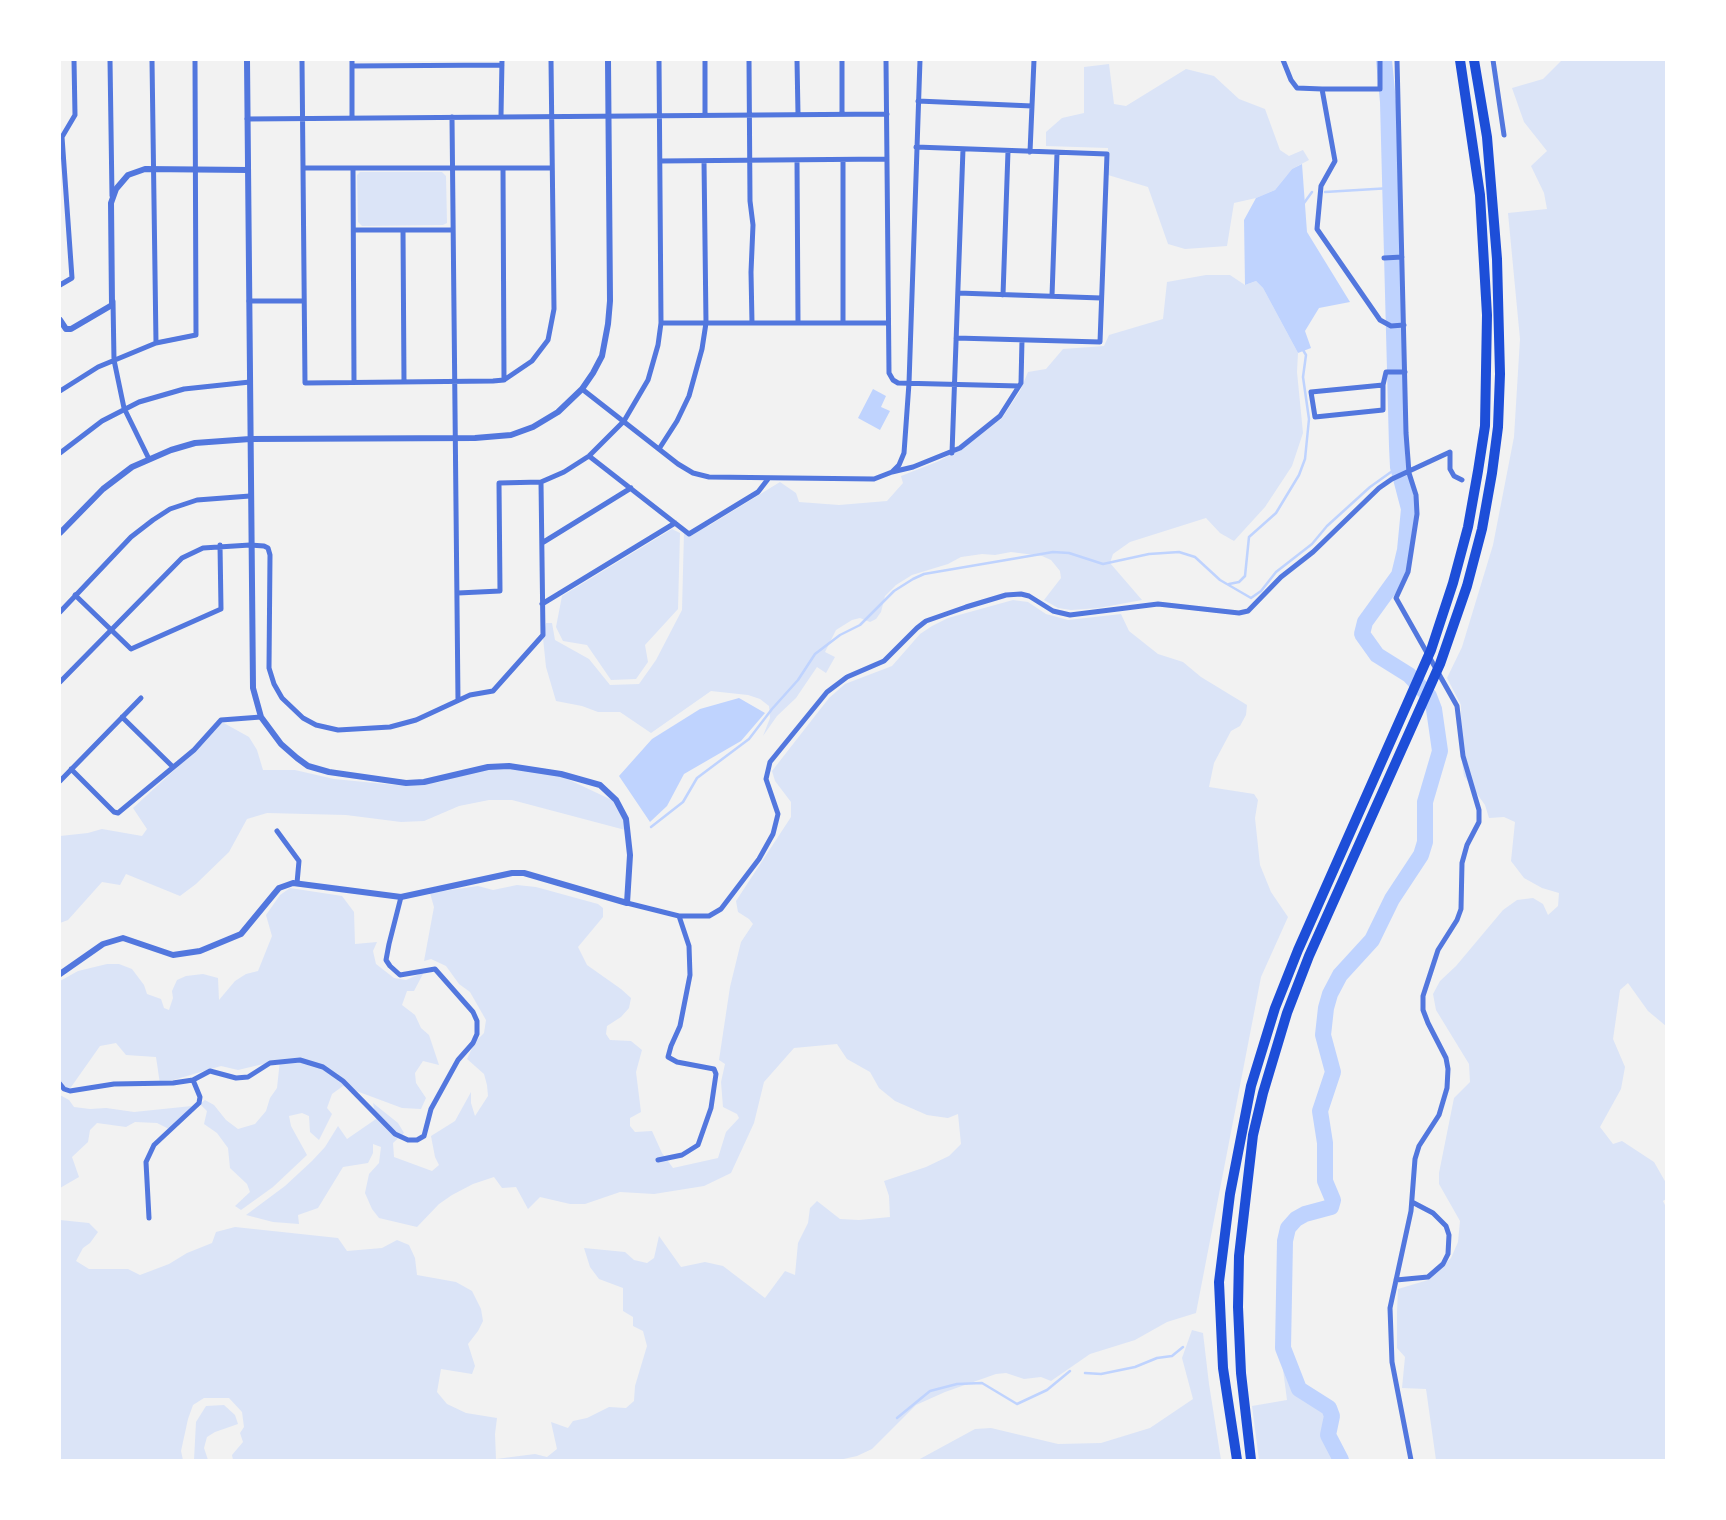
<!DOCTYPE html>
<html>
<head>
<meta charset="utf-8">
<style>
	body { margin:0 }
	#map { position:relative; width:1726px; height:1520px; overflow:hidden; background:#f2f2f2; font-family:"PT Sans",sans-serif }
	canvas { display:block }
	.frame { position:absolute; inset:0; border:61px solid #fff; pointer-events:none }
</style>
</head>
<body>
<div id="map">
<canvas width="1726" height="1520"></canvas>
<div class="frame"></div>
</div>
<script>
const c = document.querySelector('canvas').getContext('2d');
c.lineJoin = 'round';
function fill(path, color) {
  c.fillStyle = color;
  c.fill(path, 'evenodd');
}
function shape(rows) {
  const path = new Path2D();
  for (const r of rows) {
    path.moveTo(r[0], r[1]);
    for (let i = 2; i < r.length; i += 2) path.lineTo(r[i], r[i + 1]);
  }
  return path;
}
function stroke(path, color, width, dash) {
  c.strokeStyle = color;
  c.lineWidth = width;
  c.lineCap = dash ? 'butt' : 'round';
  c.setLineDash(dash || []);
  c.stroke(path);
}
const green = shape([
	[1562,60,1666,60,1666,1026,1648,1011,1628,983,1620,990,1613,1039,1625,1067,1621,1089,1600,1127,1613,1144,1622,1141,1654,1162,1666,1183,1666,1199,1663,1201,1666,1207,1666,1460,1436,1460,1426,1389,1402,1388,1405,1357,1397,1348,1397,1312,1398,1289,1428,1280,1451,1258,1458,1242,1460,1221,1439,1184,1439,1173,1454,1098,1470,1082,1469,1064,1436,1010,1433,994,1440,981,1456,966,1503,910,1517,900,1533,898,1543,904,1548,915,1558,906,1559,893,1542,888,1524,878,1511,861,1515,822,1504,817,1489,818,1485,805,1464,776,1461,756,1461,705,1447,678,1462,647,1493,545,1514,437,1520,339,1508,213,1547,209,1544,193,1531,166,1547,151,1524,122,1512,88,1543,79],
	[1109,64,1114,104,1126,106,1186,69,1214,76,1239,99,1265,109,1280,150,1289,156,1303,150,1309,160,1292,169,1275,190,1256,198,1234,203,1227,246,1185,249,1168,244,1148,187,1108,175,1108,148,1046,146,1046,132,1062,118,1084,113,1084,67],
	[360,172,442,172,446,176,447,223,443,225,362,226,358,222,357,175],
	[1206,275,1230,275,1245,285,1256,281,1263,288,1298,353,1297,372,1303,433,1292,466,1265,507,1234,541,1220,533,1206,518,1130,542,1113,554,1110,563,1142,600,1099,608,1071,610,1058,608,1044,600,1061,578,1060,571,1051,560,1042,556,1011,552,995,555,982,554,961,557,948,564,912,575,896,585,885,596,881,612,876,619,870,622,860,618,852,620,836,630,825,652,835,657,826,673,817,667,796,698,777,716,763,736,770,718,769,706,760,699,748,695,711,691,651,733,620,712,598,712,582,706,556,701,546,667,543,638,546,623,552,623,555,640,589,659,610,685,639,684,656,660,682,610,684,532,710,525,780,482,796,493,799,502,839,505,887,501,903,483,901,476,939,461,971,442,1002,418,1020,391,1028,372,1046,369,1063,349,1104,346,1109,335,1163,319,1167,282],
	[672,529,680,533,678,609,645,645,648,662,636,679,611,680,587,645,563,641,556,627,562,596],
	[1013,600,1028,602,1046,614,1068,620,1121,614,1129,631,1158,654,1183,662,1201,677,1247,705,1246,715,1240,726,1231,731,1214,763,1209,787,1254,794,1258,800,1255,818,1260,865,1271,892,1288,917,1261,977,1196,1313,1167,1322,1135,1340,1090,1354,1051,1381,1041,1377,1024,1379,1006,1373,996,1374,945,1392,916,1405,872,1449,857,1456,839,1460,233,1460,232,1455,243,1442,240,1433,244,1427,242,1412,229,1398,204,1398,193,1405,188,1419,181,1451,183,1460,60,1460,60,1220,89,1223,98,1232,90,1243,83,1248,76,1261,89,1269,128,1269,140,1275,169,1264,187,1253,212,1243,216,1232,235,1227,338,1238,347,1251,382,1248,397,1240,409,1245,415,1258,417,1275,456,1282,472,1291,481,1309,483,1321,478,1331,468,1344,475,1366,472,1374,441,1369,437,1392,447,1404,466,1413,497,1418,495,1434,496,1459,535,1454,547,1457,557,1449,551,1422,568,1428,573,1421,587,1418,609,1407,626,1408,634,1401,635,1386,647,1346,643,1331,633,1326,633,1317,623,1311,623,1288,599,1279,590,1267,584,1248,625,1252,634,1260,647,1263,654,1258,659,1236,681,1267,705,1262,723,1266,765,1298,785,1271,795,1275,798,1243,808,1223,810,1208,817,1201,840,1219,859,1220,890,1217,889,1196,884,1181,926,1167,949,1156,961,1144,958,1114,948,1118,927,1115,895,1101,879,1088,870,1072,847,1059,837,1044,794,1048,764,1082,754,1123,731,1173,704,1186,654,1194,620,1192,585,1204,570,1204,540,1197,528,1209,516,1187,502,1188,494,1177,473,1184,452,1195,439,1204,417,1227,379,1218,372,1209,365,1193,369,1174,379,1163,381,1147,373,1144,373,1153,368,1163,343,1167,318,1208,298,1215,299,1224,273,1222,246,1215,285,1186,312,1161,325,1147,338,1126,347,1139,376,1119,373,1103,398,1123,404,1133,393,1143,394,1157,432,1171,439,1165,435,1157,431,1136,455,1121,471,1092,471,1103,475,1116,488,1096,487,1085,484,1074,467,1059,475,1042,484,1033,486,1020,470,992,459,984,446,966,431,959,424,961,434,907,430,893,478,886,493,890,517,885,536,887,598,904,603,908,603,917,578,947,587,965,621,989,631,998,629,1008,621,1017,607,1026,606,1034,610,1040,631,1041,642,1050,636,1072,641,1112,630,1118,630,1126,635,1132,652,1131,662,1153,673,1168,718,1158,726,1132,739,1118,737,1114,723,1107,721,1082,725,1064,719,1060,730,987,741,942,753,924,749,919,738,912,736,901,791,817,791,802,775,781,772,771,829,698,845,684,892,666,920,634,932,626,948,618],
	[222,722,249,737,257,750,263,770,295,770,334,779,406,786,440,782,476,768,520,769,561,776,614,801,629,831,512,800,489,800,459,806,424,821,401,822,346,815,267,813,247,819,229,852,196,884,180,896,126,874,120,885,102,882,68,920,60,923,60,836,88,833,102,829,142,836,147,829,133,808,194,752],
	[290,888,342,896,354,912,355,944,377,942,373,951,376,964,394,978,406,980,424,972,414,991,407,991,402,1005,415,1015,421,1028,429,1035,439,1065,423,1061,415,1073,416,1083,426,1098,421,1109,402,1108,343,1086,332,1094,327,1108,332,1114,319,1140,310,1132,309,1116,302,1113,289,1116,291,1126,307,1155,273,1187,241,1210,235,1206,250,1192,247,1184,230,1168,228,1148,217,1133,204,1124,207,1111,200,1104,205,1100,214,1105,226,1120,238,1129,255,1124,266,1111,270,1098,277,1088,280,1060,238,1070,221,1066,160,1084,156,1057,126,1055,116,1043,100,1046,69,1090,60,1083,60,981,78,971,107,964,119,964,132,969,144,985,147,994,161,999,164,1008,169,1010,173,998,172,991,177,980,186,976,203,974,218,978,219,1000,235,981,246,974,258,971,272,936,266,915,280,895],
	[60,1095,69,1100,74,1107,90,1109,106,1108,134,1112,192,1106,169,1129,157,1123,135,1122,126,1127,97,1123,90,1130,88,1142,72,1157,79,1177,60,1188],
	[1192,1330,1203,1333,1209,1384,1221,1460,918,1460,975,1429,991,1428,1058,1444,1101,1443,1150,1428,1193,1399,1182,1358],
	[1281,1354,1293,1384,1300,1393,1323,1405,1328,1411,1329,1417,1325,1433,1327,1443,1338,1460,1259,1460,1252,1406,1287,1400],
	[224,1405,235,1415,238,1424,215,1432,207,1437,204,1448,208,1460,194,1460,196,1422,206,1406]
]);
const water = shape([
	[1302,164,1307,232,1350,302,1319,308,1305,331,1311,348,1298,353,1263,288,1256,281,1245,285,1244,220,1256,198,1275,190,1292,169],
	[873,389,886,396,881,407,890,411,880,430,858,418],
	[739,698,765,713,741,741,684,774,667,806,650,822,619,776,652,739,700,709]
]);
const stream = shape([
	[1325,192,1391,188],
	[1304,203,1312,192],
	[1229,584,1239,582,1245,576,1249,537,1276,513,1299,475,1305,459,1309,419,1303,377,1306,355,1303,350],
	[651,827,683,802,697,778,749,739,772,709,798,680,815,654,840,635,860,625,894,591,913,579,924,574,1053,552,1069,553,1103,564,1149,554,1179,552,1195,557,1220,580,1251,598,1261,591,1276,572,1312,544,1327,526,1370,487,1398,467],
	[1085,1373,1101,1374,1135,1367,1157,1358,1172,1356,1183,1347],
	[897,1418,930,1391,957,1384,982,1383,1017,1404,1047,1390,1070,1371]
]);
const river = shape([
	[1341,1460,1328,1435,1332,1416,1329,1408,1299,1389,1283,1348,1285,1241,1288,1228,1296,1219,1305,1214,1331,1207,1333,1200,1325,1181,1325,1143,1320,1111,1333,1072,1323,1035,1326,1008,1330,994,1340,975,1372,940,1392,899,1421,855,1425,842,1425,802,1440,751,1434,709,1429,696,1409,675,1377,655,1362,634,1365,622,1399,575,1405,550,1409,509,1398,467,1397,446,1388,102,1384,60]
]);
const minor = shape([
	[110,60,112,196],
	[152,60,156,343],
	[302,60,305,383,493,381,504,380,532,361,548,340,554,309,551,60],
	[352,60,352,118],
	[705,60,705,114],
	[749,60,750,201,753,225,751,272,752,323],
	[797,60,798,114],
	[842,60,842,114],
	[886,60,889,373,893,380,898,383,1019,386],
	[1283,60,1291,80,1297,88,1322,89,1335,161,1321,186,1317,229,1380,320,1391,326,1404,325],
	[1397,60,1406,433,1409,473,1416,495,1417,514,1408,572,1396,598,1457,706,1463,756,1479,810,1479,822,1467,845,1462,863,1461,909,1457,920,1438,950,1423,996,1423,1010,1428,1023,1446,1058,1448,1069,1447,1088,1439,1115,1419,1146,1415,1159,1411,1211,1390,1308,1392,1362,1411,1460],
	[1493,60,1504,135],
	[352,66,502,65],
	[1322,89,1380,89,1380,60],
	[918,101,1032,106],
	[501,116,502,60],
	[452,117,458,700],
	[247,119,887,114],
	[916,147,1107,154,1100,342,956,338],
	[1030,152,1034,60],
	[797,160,798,323],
	[843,160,843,323],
	[660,161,887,159],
	[304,168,552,168],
	[353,168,354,382],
	[503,168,504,380],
	[354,230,453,230],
	[403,230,404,382],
	[1384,258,1402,257],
	[60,285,72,278,62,137,75,115,74,60],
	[958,293,1101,298],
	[1003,295,1008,151],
	[1052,296,1057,153],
	[113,301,114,360,124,408,149,459],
	[249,301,303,301],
	[661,323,888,323],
	[1383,385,1383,410,1315,417,1311,392,1383,385,1386,372,1405,372],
	[582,389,678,464,693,473,709,477,874,479,892,472,899,465,904,453,909,383,920,60],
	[60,391,98,367,156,343,196,335,195,60],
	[659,449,677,421,689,396,702,349,706,323,704,161],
	[60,453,102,421,139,402,184,389,250,382],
	[952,453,963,149],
	[589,456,689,534,758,492,768,479],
	[892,472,913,467,960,448,1000,416,1021,383,1022,340],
	[542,543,631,488],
	[458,593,500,591,499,483,541,482,564,472,589,456,624,421,648,380,658,345,661,323,659,60],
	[75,595,131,649,221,609,220,545],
	[542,604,675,523],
	[60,612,131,537,153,520,170,509,197,500,250,496],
	[60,682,182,558,203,548,250,545,264,546,268,548,270,555,269,668,274,684,282,698,303,718,316,725,338,730,390,727,416,720,470,695,493,691,543,635,541,482],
	[122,717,173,767],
	[71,769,114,812,118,813,194,750,221,720,261,717],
	[60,781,141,698],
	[277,831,299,861,297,883],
	[627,903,679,916,709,916,721,909,759,859,773,834,778,814,766,779,770,762,827,692,847,677,884,661,917,628,926,621,966,607,1006,595,1021,594,1029,596,1053,611,1070,615,1158,604,1239,613,1248,611,1281,577,1313,552,1379,488,1392,479,1450,452,1450,469,1454,476,1462,480],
	[60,1084,64,1089,70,1091,114,1084,173,1083,193,1080,210,1071,236,1078,248,1077,270,1063,300,1060,323,1067,343,1081,395,1134,408,1140,417,1140,424,1136,431,1109,458,1060,473,1043,477,1034,477,1021,473,1012,435,969,400,975,390,966,386,960,389,944,401,897],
	[658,1160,682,1155,698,1145,711,1108,716,1074,714,1069,677,1062,668,1057,671,1046,680,1026,690,975,689,946,679,916],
	[149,1218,146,1162,154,1145,199,1103,200,1097,193,1080],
	[1396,1280,1428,1277,1443,1264,1448,1254,1449,1235,1446,1226,1433,1213,1412,1202]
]);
const tertiary = shape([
	[60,320,66,329,71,329,112,305,111,203,116,189,128,175,145,169,248,170],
	[60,533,103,489,132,467,171,450,195,443,250,439,475,438,511,435,533,427,558,412,582,389,593,373,602,356,608,324,610,301,608,60],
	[60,974,103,944,123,938,173,955,200,951,241,934,274,894,279,888,293,883,401,897,512,873,524,873,627,903,630,855,626,819,616,800,600,785,561,774,509,766,488,767,424,782,406,783,329,772,308,766,297,758,281,744,261,717,253,688,247,60]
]);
const motorway = shape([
	[1237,1460,1223,1368,1219,1282,1230,1194,1251,1086,1275,1008,1298,950,1431,650,1453,583,1468,527,1478,471,1485,426,1487,315,1480,195,1460,60],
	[1251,1460,1241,1373,1238,1307,1239,1256,1253,1135,1263,1093,1287,1013,1309,956,1440,664,1467,586,1482,529,1492,473,1498,427,1500,374,1497,259,1487,137,1474,60]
]);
fill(green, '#dbe4f7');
fill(water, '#bfd3fe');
stroke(stream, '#bfd3fe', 2.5);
stroke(river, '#bfd3fe', 16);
stroke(minor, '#5277de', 5);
stroke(tertiary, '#5277de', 6);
stroke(motorway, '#1d4ed8', 10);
</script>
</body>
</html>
